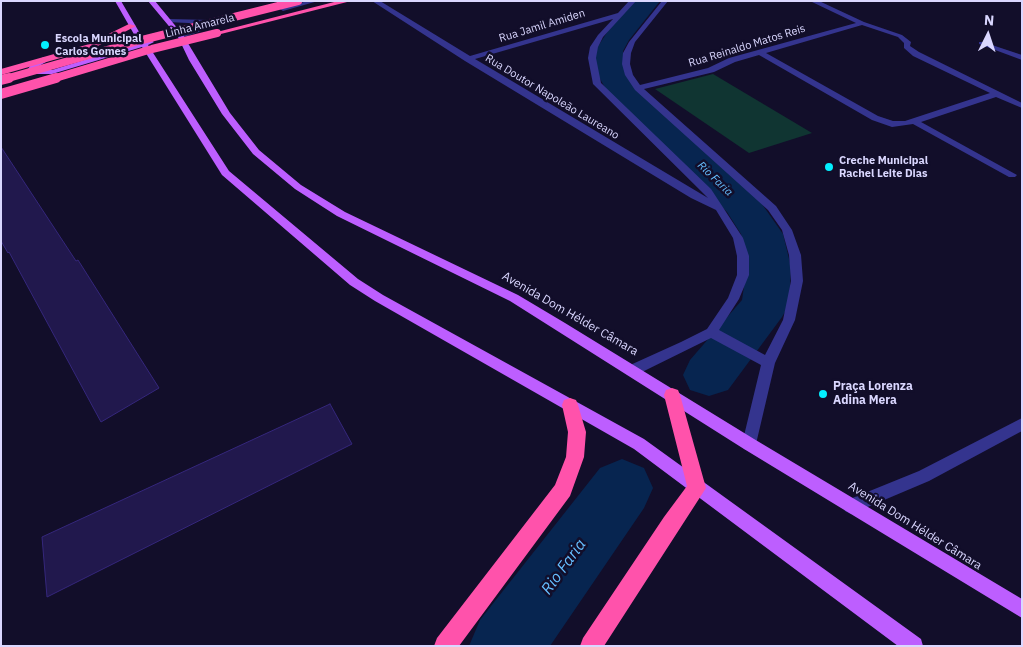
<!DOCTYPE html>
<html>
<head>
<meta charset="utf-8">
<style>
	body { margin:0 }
	#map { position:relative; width:1023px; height:647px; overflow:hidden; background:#120e2a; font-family:"IBM Plex Sans",sans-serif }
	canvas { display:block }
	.frame { position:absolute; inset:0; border:2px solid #dad7ff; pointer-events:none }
	.north { position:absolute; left:963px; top:10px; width:50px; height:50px; -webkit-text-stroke:4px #120e2a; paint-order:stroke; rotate:4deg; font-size:14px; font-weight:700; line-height:20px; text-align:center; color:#dad7ff }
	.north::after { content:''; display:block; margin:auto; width:18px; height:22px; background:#dad7ff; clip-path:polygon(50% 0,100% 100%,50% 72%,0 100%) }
</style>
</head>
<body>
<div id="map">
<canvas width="1023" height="647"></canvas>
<div class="frame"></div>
<div class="north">N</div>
</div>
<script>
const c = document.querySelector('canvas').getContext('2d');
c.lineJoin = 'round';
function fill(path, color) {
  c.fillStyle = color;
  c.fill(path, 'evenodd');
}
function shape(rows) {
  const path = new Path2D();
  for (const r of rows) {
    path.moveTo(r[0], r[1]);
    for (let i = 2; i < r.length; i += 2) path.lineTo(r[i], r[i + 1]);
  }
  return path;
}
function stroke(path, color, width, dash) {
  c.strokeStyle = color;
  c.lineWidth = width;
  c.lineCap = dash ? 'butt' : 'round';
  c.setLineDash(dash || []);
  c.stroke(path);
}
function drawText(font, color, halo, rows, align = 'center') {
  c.font = font + ' "IBM Plex Sans",sans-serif';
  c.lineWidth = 5;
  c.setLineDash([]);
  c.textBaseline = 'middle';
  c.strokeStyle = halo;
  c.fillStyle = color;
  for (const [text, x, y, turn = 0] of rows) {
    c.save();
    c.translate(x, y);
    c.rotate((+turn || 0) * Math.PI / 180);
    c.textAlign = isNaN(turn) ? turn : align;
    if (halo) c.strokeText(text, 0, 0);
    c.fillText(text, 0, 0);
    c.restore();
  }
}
const green = shape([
	[713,74,812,133,749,153,655,89]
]);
const river = shape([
	[635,1,660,1,629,40,623,51,624,68,631,82,757,197,783,234,791,267,789,305,782,317,728,390,709,396,690,390,683,375,690,360,742,300,747,267,741,234,727,212,608,93,594,68,595,51,608,31,635,1],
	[622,459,644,468,653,488,644,508,550,646,469,646,480,620,600,468,622,459]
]);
const building = shape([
	[1,147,76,261,78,260,159,388,101,422,9,252,8,253,1,241,1,147],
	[330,404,352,444,47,597,42,537,330,404]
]);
const minor = shape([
	[307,1,318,1,283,11,280,9,307,1],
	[372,1,380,1,470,56,618,13,629,1,636,1,603,37,598,47,596,58,601,83,711,189,743,238,749,256,749,275,739,299,719,330,765,355,783,320,791,281,789,255,782,230,768,210,635,90,625,75,622,64,623,53,629,42,662,1,668,1,635,42,631,53,630,64,633,75,640,85,708,68,729,58,856,23,810,1,819,1,864,22,902,35,911,42,910,46,919,52,1022,103,1022,108,996,97,921,122,1017,175,1015,177,1009,177,913,124,892,127,872,120,759,55,735,62,714,72,644,89,776,206,792,230,801,255,803,281,795,320,775,363,756,444,754,449,749,451,744,449,742,444,761,365,711,338,638,374,633,375,628,374,626,370,628,366,681,342,707,329,728,298,737,275,737,256,733,238,716,210,691,198,465,61,372,1],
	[613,19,598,35,590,47,588,58,593,84,708,198,475,59,613,19],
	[862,25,898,37,904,43,904,48,913,56,990,93,905,121,893,121,878,116,766,53,862,25],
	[169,19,210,20,213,22,210,24,167,22,167,20,169,19],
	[205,26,207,27,207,29,181,38,178,36,205,26],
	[979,42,983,42,1022,55,1022,60,979,44,979,42],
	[1022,418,1022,431,929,481,851,514,845,511,843,506,845,501,919,471,1022,418]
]);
const primary = shape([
	[115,1,121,1,145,42,151,40,154,42,148,45,229,171,358,279,383,295,644,439,921,639,923,646,898,646,634,449,375,301,350,285,222,175,142,47,52,74,30,74,28,69,33,62,44,57,51,59,39,66,36,70,52,70,139,43,115,1],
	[148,1,155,1,183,35,230,113,259,150,301,185,345,212,518,295,565,323,754,439,1022,599,1022,618,744,449,510,301,337,216,295,189,253,154,222,114,189,60,178,37,148,1]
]);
const motorway = shape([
	[338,1,351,1,217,35,213,33,338,1],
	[129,24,136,26,92,49,1,75,1,69,86,45,129,24],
	[672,388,678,390,680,395,706,488,604,646,580,646,583,638,664,517,687,486,664,395,666,390,672,388],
	[570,398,576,400,578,405,586,432,584,457,570,496,459,646,434,646,437,638,555,485,566,457,568,432,562,405,564,400,570,398]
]);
const motorwayBridgeFar1 = shape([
	[5,79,142,40,298,1],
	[52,79,152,49,217,33]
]);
const motorwayBridge = shape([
	[1,80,9,78],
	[1,94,56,78]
]);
const markers = [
	[45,45,5,"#03efff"],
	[829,167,5,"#03efff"],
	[823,394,5,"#03efff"]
];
const farStreetnames = [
	["Linha Amarela",200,26,-14],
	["Rua Jamil Amiden",542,26,-17],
	["Rua Reinaldo Matos Reis",747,46,-17],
	["Rua Doutor Napoleão Laureano",552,97,31]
];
const farPoinames = [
	["Escola Municipal",55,39],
	["Carlos Gomes",55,52],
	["Creche Municipal",839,161],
	["Rachel Leite Dias",839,174]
];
const farWaternames = [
	["Rio Faria",715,179,44]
];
const streetNames = [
	["Avenida Dom Hélder Câmara",570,314,30],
	["Avenida Dom Hélder Câmara",915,526,32]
];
const poiNames = [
	["Praça Lorenza",833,387],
	["Adina Mera",833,401]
];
const nearWaternames = [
	["Rio Faria",564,567,-54]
];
fill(green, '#103532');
fill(river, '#072550');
fill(building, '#21184d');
stroke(building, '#35277c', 1);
fill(minor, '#34348e');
fill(primary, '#bd5eff');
fill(motorway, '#ff52ab');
stroke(motorwayBridgeFar1, '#ff52ab', 8);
stroke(motorwayBridge, '#ff52ab', 10);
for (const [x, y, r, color] of markers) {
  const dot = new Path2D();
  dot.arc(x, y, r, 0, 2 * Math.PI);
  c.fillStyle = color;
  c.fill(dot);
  stroke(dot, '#120e2a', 2);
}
drawText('11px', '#dad7ff', '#120e2a', farStreetnames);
drawText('bold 11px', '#dad7ff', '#120e2a', farPoinames, 'left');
drawText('italic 11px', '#65beff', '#120e2a', farWaternames);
drawText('12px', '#dad7ff', '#120e2a', streetNames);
drawText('bold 12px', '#dad7ff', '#120e2a', poiNames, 'left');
drawText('italic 16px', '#65beff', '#120e2a', nearWaternames);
</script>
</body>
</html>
